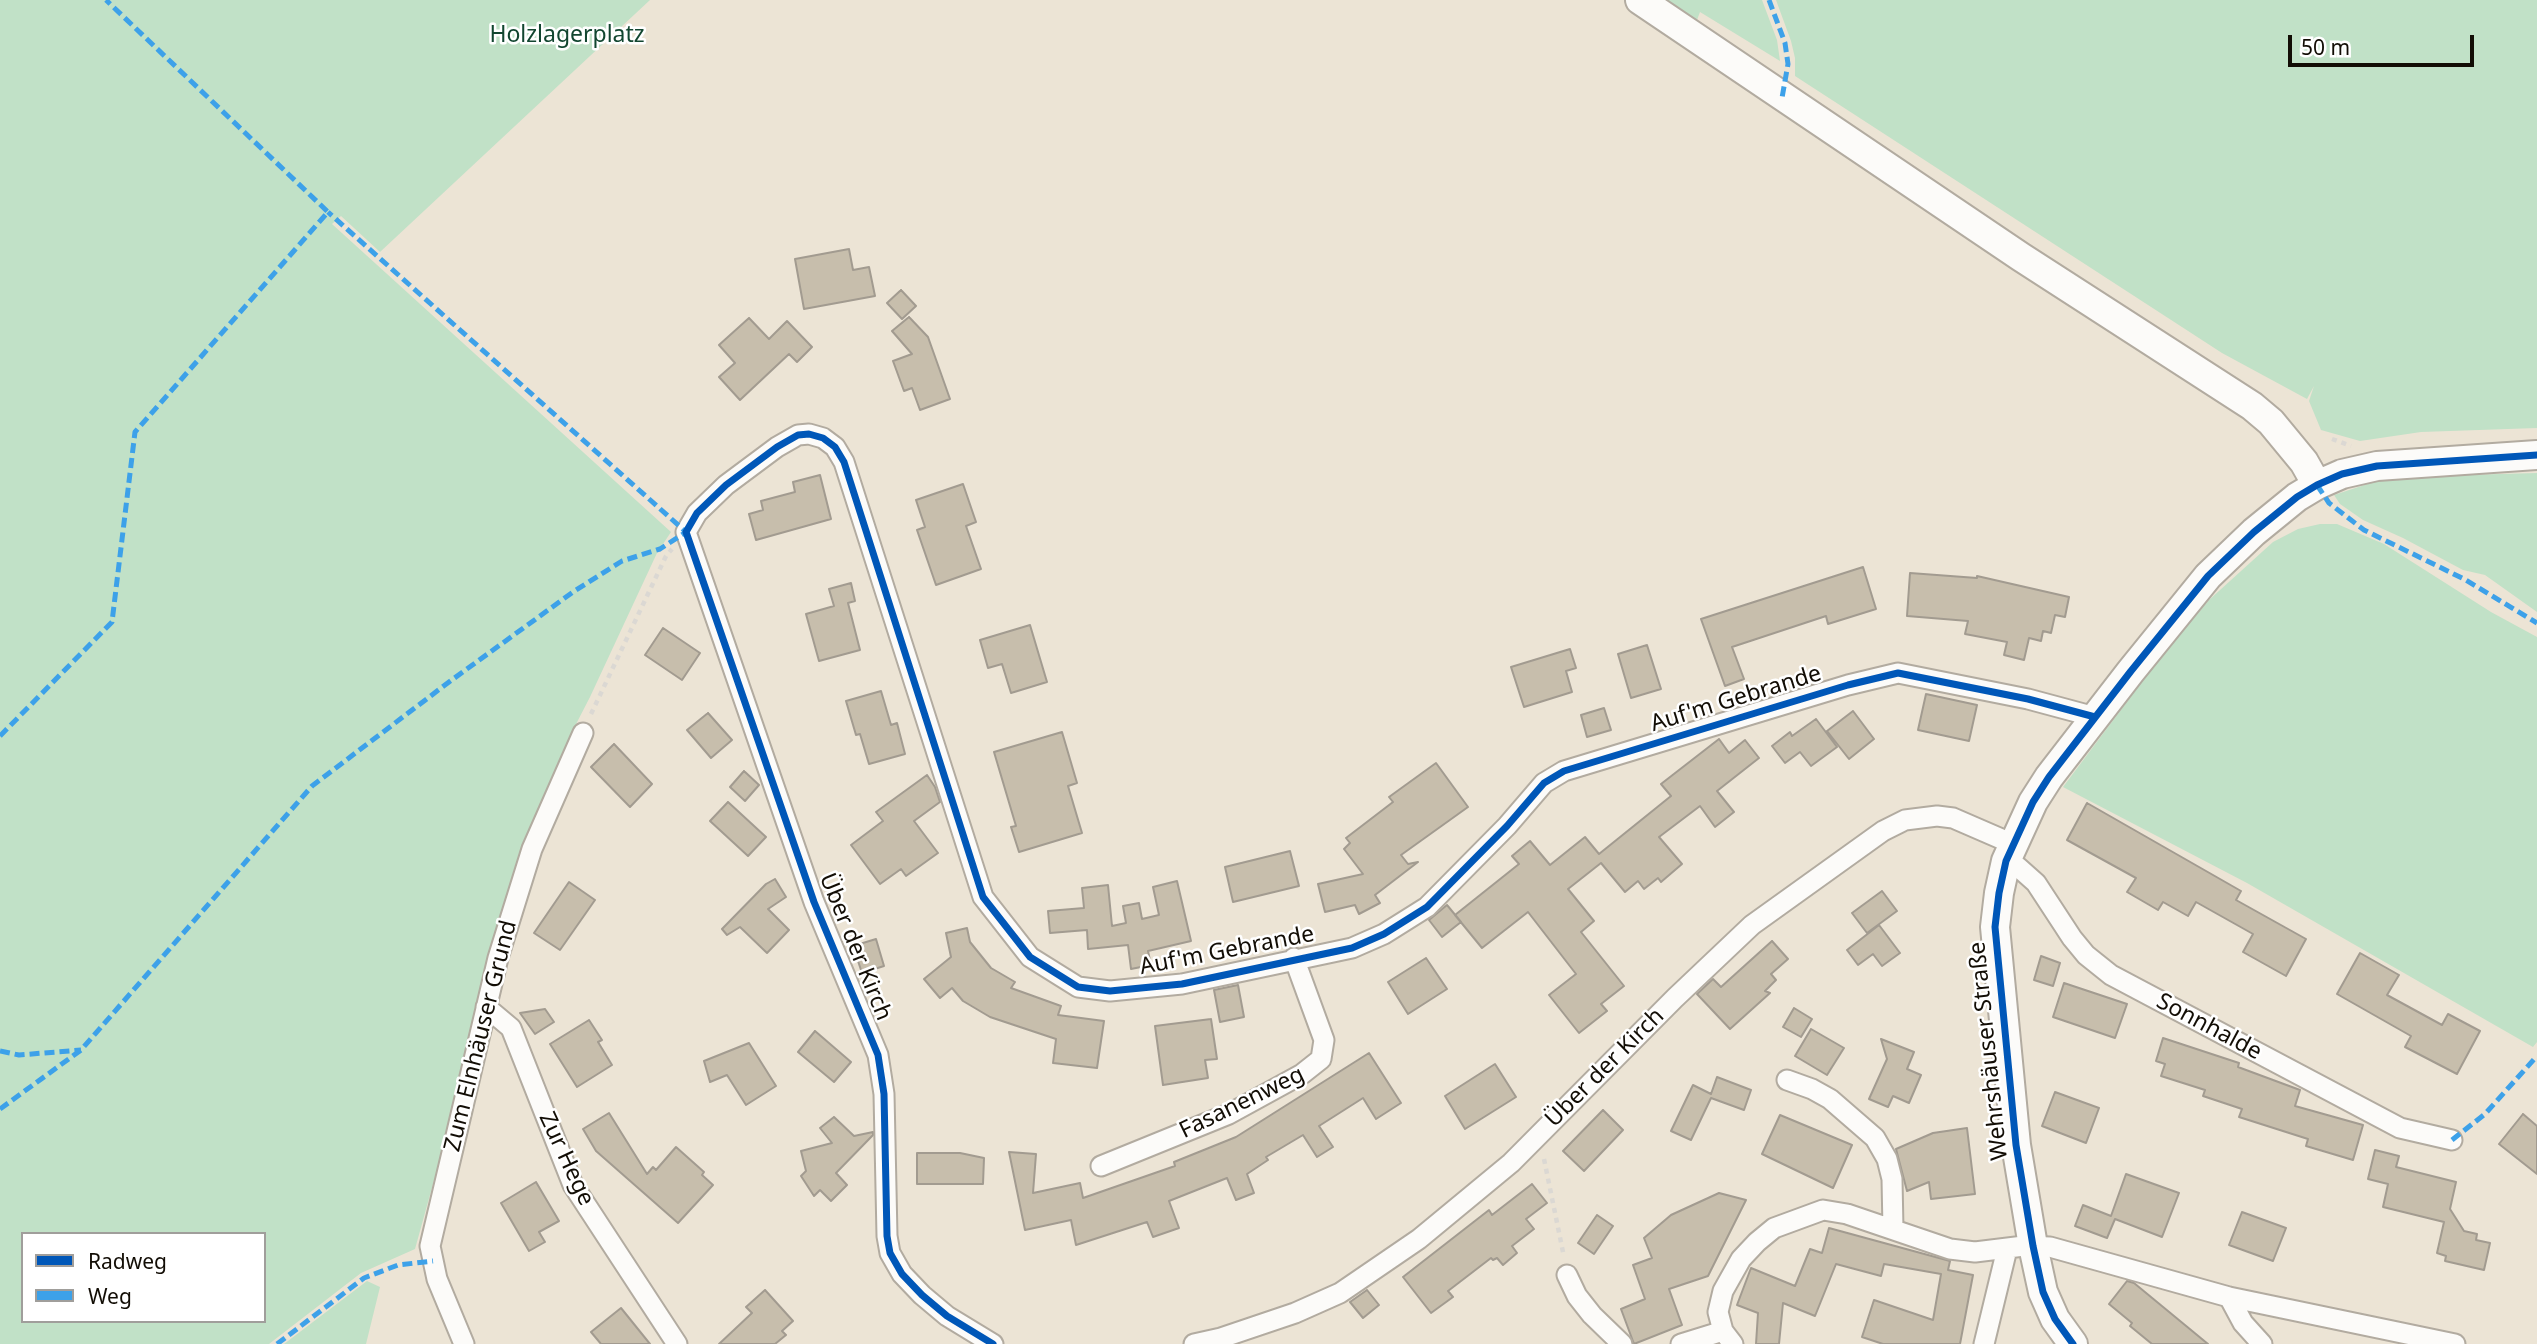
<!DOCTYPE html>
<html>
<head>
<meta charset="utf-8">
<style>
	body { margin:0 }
	#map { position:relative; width:2537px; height:1344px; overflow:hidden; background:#ece4d5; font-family:"Noto Sans",sans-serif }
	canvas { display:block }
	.legend { position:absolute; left:21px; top:1232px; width:245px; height:91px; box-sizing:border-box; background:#fff; border:2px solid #a09e9b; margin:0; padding:9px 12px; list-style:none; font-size:21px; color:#120d05 }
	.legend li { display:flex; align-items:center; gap:14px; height:35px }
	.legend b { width:35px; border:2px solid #a09e9b }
	.scale { position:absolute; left:2288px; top:35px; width:186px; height:32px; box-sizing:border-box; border:4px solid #120d05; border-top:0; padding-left:9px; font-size:21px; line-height:24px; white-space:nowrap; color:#120d05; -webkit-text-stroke:5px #fff; paint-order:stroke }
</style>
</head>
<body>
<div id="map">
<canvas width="2537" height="1344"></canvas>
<ul class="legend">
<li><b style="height:9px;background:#0057b8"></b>Radweg</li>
<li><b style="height:9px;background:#3da1e9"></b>Weg</li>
</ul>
<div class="scale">50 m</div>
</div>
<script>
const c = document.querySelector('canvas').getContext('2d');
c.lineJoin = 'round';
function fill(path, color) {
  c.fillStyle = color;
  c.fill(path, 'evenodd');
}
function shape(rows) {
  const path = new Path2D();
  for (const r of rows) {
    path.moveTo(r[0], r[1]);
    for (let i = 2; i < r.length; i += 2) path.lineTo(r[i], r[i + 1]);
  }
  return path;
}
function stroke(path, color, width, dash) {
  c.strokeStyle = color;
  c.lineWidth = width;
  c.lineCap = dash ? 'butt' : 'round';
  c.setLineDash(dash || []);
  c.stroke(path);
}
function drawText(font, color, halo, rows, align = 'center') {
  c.font = font + ' "Noto Sans",sans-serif';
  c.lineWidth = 5;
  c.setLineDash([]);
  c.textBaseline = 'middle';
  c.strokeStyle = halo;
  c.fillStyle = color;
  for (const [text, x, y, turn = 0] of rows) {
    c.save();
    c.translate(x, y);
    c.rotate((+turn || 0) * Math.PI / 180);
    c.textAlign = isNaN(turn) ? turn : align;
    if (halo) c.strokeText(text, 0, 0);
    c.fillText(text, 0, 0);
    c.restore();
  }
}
const green = shape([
	[0,0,650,0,380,252,341,216,332,224,671,532,657,553,590,697,573,730,482,1007,415,1249,361,1273,269,1344,0,1344],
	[23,1234,264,1234,264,1321,23,1321],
	[1664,0,1762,0,1777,40,1780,61,1700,12,1697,20],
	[1776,0,2537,0,2537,428,2421,432,2360,441,2321,430,2309,401,2314,386,2307,399,2222,353,1795,76,1795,58,1791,41],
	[2537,473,2537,612,2485,575,2463,570,2403,538,2363,520,2340,504,2334,495,2389,477],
	[2320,524,2337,524,2384,544,2491,612,2537,637,2537,1042,2533,1047,2247,883,2063,787,2156,663,2209,600,2273,542,2298,529],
	[367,1281,380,1287,366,1344,284,1344]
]);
const building = shape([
	[849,249,853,270,869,267,875,296,804,309,795,259,849,249],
	[901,290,916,306,902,319,887,303,901,290],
	[909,317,928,337,950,399,920,410,912,388,904,391,893,361,912,354,892,331,909,317],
	[749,318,769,339,787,321,812,347,797,362,789,354,740,400,719,377,735,363,719,345,749,318],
	[820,475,831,519,756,540,749,514,763,510,761,501,795,492,793,482,820,475],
	[963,484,976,522,966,526,981,569,936,585,917,530,925,527,916,500,963,484],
	[1863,567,1876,609,1828,624,1826,616,1732,647,1744,679,1725,686,1701,619,1863,567],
	[1910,573,1977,578,1977,576,2069,597,2065,617,2055,615,2051,633,2043,631,2041,641,2029,638,2024,660,2004,655,2007,642,1965,634,1968,621,1907,616,1910,573],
	[851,583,855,601,848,603,860,650,819,661,806,614,834,606,829,589,851,583],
	[1030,625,1047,682,1011,693,1002,664,988,668,980,640,1030,625],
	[663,628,700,653,682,680,645,655,663,628],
	[1647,645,1661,689,1631,698,1618,654,1647,645],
	[1570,649,1576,668,1566,671,1572,692,1524,707,1511,667,1570,649],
	[881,691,891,725,897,723,905,754,869,764,860,734,856,735,846,701,881,691],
	[1926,694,1977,705,1969,741,1918,730,1926,694],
	[1604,708,1611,730,1587,737,1581,715,1604,708],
	[1853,711,1874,739,1849,759,1827,731,1853,711],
	[708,713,732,740,711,758,687,730,708,713],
	[1816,719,1837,747,1811,766,1800,752,1785,763,1772,746,1790,732,1792,736,1816,719],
	[1062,732,1077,783,1068,786,1082,833,1019,852,1011,827,1016,826,994,752,1062,732],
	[1719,739,1729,753,1745,740,1759,758,1717,791,1734,812,1715,827,1700,806,1659,837,1682,864,1661,882,1658,878,1644,889,1638,881,1625,892,1601,863,1568,889,1594,921,1581,932,1624,986,1601,1004,1607,1011,1579,1033,1549,995,1576,974,1528,912,1482,948,1455,915,1519,864,1512,856,1530,841,1550,865,1585,837,1599,854,1671,796,1661,784,1719,739],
	[614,744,652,784,630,807,591,767,614,744],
	[1436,763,1468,807,1401,855,1408,864,1418,862,1375,895,1380,903,1359,914,1355,905,1325,912,1318,884,1363,874,1344,849,1350,843,1346,838,1393,802,1389,797,1436,763],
	[744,771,759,785,745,801,730,787,744,771],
	[927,775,935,787,940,802,914,821,938,853,906,876,901,869,880,884,851,845,883,821,876,812,927,775],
	[728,802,766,837,748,856,710,821,728,802],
	[2087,803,2241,891,2236,900,2306,939,2286,976,2243,952,2253,934,2196,902,2188,916,2163,902,2158,910,2127,892,2136,878,2067,840,2087,803],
	[1290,851,1299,886,1233,902,1225,867,1290,851],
	[775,879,786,897,768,909,789,930,767,953,740,927,727,935,722,929,766,884,775,879],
	[1177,881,1191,941,1148,951,1151,965,1131,969,1128,945,1088,949,1087,930,1050,933,1048,911,1084,908,1082,888,1108,885,1112,926,1126,923,1123,906,1139,903,1142,919,1159,915,1153,887,1177,881],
	[569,882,595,900,560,950,534,933,569,882],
	[1882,891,1897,911,1867,933,1852,913,1882,891],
	[1447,905,1461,922,1442,937,1429,920,1447,905],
	[1879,925,1900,953,1882,966,1873,954,1858,965,1847,950,1879,925],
	[967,928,970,942,991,968,1015,982,1011,988,1061,1006,1058,1015,1104,1021,1097,1068,1053,1063,1056,1039,990,1017,963,1001,952,988,940,998,924,979,951,957,946,933,967,928],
	[876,939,884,966,862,973,853,946,876,939],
	[1772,941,1788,959,1771,974,1776,980,1765,991,1770,993,1730,1029,1697,994,1713,979,1721,987,1772,941],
	[2360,953,2399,975,2387,995,2442,1025,2448,1014,2480,1031,2457,1074,2405,1047,2411,1036,2337,994,2360,953],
	[2041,956,2060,963,2053,986,2034,980,2041,956],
	[1426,958,1447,989,1408,1014,1388,982,1426,958],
	[2064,983,2127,1004,2115,1038,2053,1017,2064,983],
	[1238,985,1244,1017,1220,1022,1214,990,1238,985],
	[1794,1008,1812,1019,1801,1037,1783,1027,1794,1008],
	[545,1009,554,1022,535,1034,520,1013,545,1009],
	[1211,1019,1217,1059,1205,1060,1208,1078,1163,1085,1155,1026,1211,1019],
	[589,1020,602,1040,598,1042,612,1065,577,1087,550,1044,589,1020],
	[1811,1029,1844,1048,1827,1075,1795,1056,1811,1029],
	[815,1031,851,1062,834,1082,798,1052,815,1031],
	[2163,1038,2239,1063,2238,1067,2300,1090,2295,1106,2363,1125,2353,1160,2306,1146,2308,1139,2239,1117,2242,1109,2203,1096,2205,1090,2161,1076,2165,1064,2156,1061,2163,1038],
	[1881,1039,1914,1052,1907,1069,1921,1075,1909,1103,1893,1096,1888,1107,1869,1099,1887,1059,1881,1039],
	[749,1043,776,1086,746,1105,727,1075,710,1082,704,1061,749,1043],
	[1369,1053,1401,1103,1376,1119,1363,1098,1319,1126,1333,1147,1317,1157,1303,1135,1266,1157,1268,1160,1247,1174,1254,1193,1236,1200,1227,1178,1169,1201,1179,1228,1153,1237,1147,1222,1076,1245,1071,1220,1025,1230,1009,1152,1036,1154,1033,1193,1080,1183,1083,1198,1175,1166,1174,1162,1236,1137,1369,1053],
	[1495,1064,1516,1097,1465,1129,1445,1096,1495,1064],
	[1717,1077,1751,1090,1744,1110,1711,1098,1691,1140,1671,1131,1693,1085,1711,1094,1717,1077],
	[2055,1092,2099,1108,2086,1143,2042,1126,2055,1092],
	[1603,1110,1623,1130,1584,1171,1563,1151,1603,1110],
	[609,1113,647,1174,653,1167,656,1170,676,1147,704,1172,702,1175,713,1185,678,1223,596,1151,583,1129,609,1113],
	[2523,1114,2537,1126,2537,1174,2499,1144,2523,1114],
	[1780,1115,1852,1145,1833,1188,1762,1154,1780,1115],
	[834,1117,854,1136,873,1132,873,1135,836,1173,847,1185,831,1201,820,1190,814,1196,801,1176,806,1171,801,1151,832,1143,820,1128,834,1117],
	[1967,1128,1975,1194,1931,1199,1929,1182,1907,1191,1896,1149,1933,1133,1967,1128],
	[2375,1150,2399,1156,2396,1167,2456,1182,2450,1209,2464,1231,2477,1234,2476,1240,2490,1243,2484,1270,2445,1261,2446,1256,2437,1253,2444,1222,2383,1207,2388,1184,2368,1179,2375,1150],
	[917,1153,960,1153,984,1158,983,1184,917,1184,917,1153],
	[2126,1174,2179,1193,2162,1237,2115,1219,2107,1238,2075,1226,2083,1205,2111,1216,2126,1174],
	[536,1182,559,1221,539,1232,545,1242,529,1251,501,1203,536,1182],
	[1532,1184,1547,1203,1526,1219,1534,1229,1512,1246,1517,1253,1503,1265,1497,1258,1493,1260,1491,1258,1448,1291,1453,1297,1431,1313,1403,1277,1489,1210,1492,1215,1532,1184],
	[1719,1193,1746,1200,1708,1276,1669,1289,1682,1325,1634,1344,1621,1309,1645,1299,1633,1265,1652,1258,1644,1238,1671,1215,1719,1193],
	[2242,1212,2286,1228,2273,1261,2229,1245,2242,1212],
	[1597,1215,1613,1226,1594,1254,1578,1243,1597,1215],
	[1829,1228,1950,1261,1948,1270,1973,1275,1960,1344,1883,1344,1862,1337,1874,1300,1933,1320,1941,1274,1884,1264,1881,1276,1836,1264,1815,1316,1783,1303,1779,1344,1756,1344,1758,1313,1737,1305,1751,1268,1795,1286,1810,1249,1822,1253,1829,1228],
	[2127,1281,2134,1283,2208,1344,2152,1344,2130,1326,2132,1323,2109,1304,2127,1281],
	[765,1290,793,1321,782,1331,786,1335,775,1344,719,1344,752,1313,746,1307,765,1290],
	[1367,1290,1379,1305,1363,1318,1350,1302,1367,1290],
	[621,1308,650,1344,601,1344,591,1332,621,1308]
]);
const path = shape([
	[2332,439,2351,446],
	[591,714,666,556,672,549],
	[1544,1159,1564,1257]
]);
const street = shape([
	[2006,861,2018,867,2036,883,2072,938,2086,955,2111,975,2400,1128,2452,1140],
	[486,1007,511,1028,573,1185,677,1344],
	[1787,1080,1812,1089,1830,1099,1875,1138,1887,1159,1892,1179,1893,1229],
	[1101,1166,1229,1114,1302,1074,1321,1059,1324,1040,1294,958],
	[1567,1275,1577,1296,1592,1315,1622,1344],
	[2229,1297,2243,1323,2262,1344],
	[464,1344,437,1279,430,1246,498,958,532,849,583,733],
	[993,1344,947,1316,922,1295,902,1274,890,1253,887,1236,884,1094,878,1055,814,902,686,532,697,513,726,485,777,447,798,435,809,434,823,438,835,447,844,462,983,897,1030,957,1078,987,1110,991,1182,984,1352,948,1384,934,1427,907,1507,826,1544,783,1564,771,1848,685,1898,673,2028,699,2095,717],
	[1194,1344,1221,1338,1295,1313,1340,1293,1419,1239,1511,1163,1675,998,1752,925,1883,831,1905,820,1937,816,1953,818,2013,844],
	[1681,1344,1723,1331],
	[1733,1344,1723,1331,1718,1312,1723,1291,1741,1259,1757,1242,1774,1228,1823,1210,1847,1214,1950,1249,1975,1252,2024,1246,2050,1247,2229,1297,2455,1344],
	[1984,1344,2007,1249]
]);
const secondary = shape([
	[1640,0,2021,257,2252,406,2271,422,2304,462,2317,485],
	[2073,1344,2055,1319,2043,1292,2033,1246,2016,1145,1995,927,1999,893,2006,861,2033,802,2049,777,2131,671,2208,576,2254,532,2297,497,2317,485,2342,474,2377,466,2537,455]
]);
const quiet = shape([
	[1769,0,1785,43,1788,64,1782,98],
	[2317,485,2329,503,2364,530,2464,579,2537,623],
	[0,736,112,622,135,432,328,212,106,0],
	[0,1051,19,1055,81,1050],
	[0,1109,81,1050,312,786,449,682,573,592,622,561,660,549,686,532,328,212],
	[2452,1140,2485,1114,2537,1056],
	[277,1344,364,1278,398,1265,433,1261]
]);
const cycleway = shape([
	[993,1344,947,1316,922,1295,902,1274,890,1253,887,1236,884,1094,878,1055,814,902,686,532,697,513,726,485,777,447,798,435,809,434,823,438,835,447,844,462,983,897,1030,957,1078,987,1110,991,1182,984,1352,948,1384,934,1427,907,1507,826,1544,783,1564,771,1848,685,1898,673,2028,699,2095,717],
	[2073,1344,2055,1319,2043,1292,2033,1246,2016,1145,1995,927,1999,893,2006,861,2033,802,2049,777,2131,671,2208,576,2254,532,2297,497,2317,485,2342,474,2377,466,2537,455]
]);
const parkNames = [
	["Holzlagerplatz",567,35]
];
const streetNames = [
	["Auf'm Gebrande",1736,699,-17],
	["Über der Kirch",855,947,68],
	["Auf'm Gebrande",1227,951,-11],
	["Sonnhalde",2209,1027,28],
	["Zum Elnhäuser Grund",481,1036,-76],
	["Wehrshäuser Straße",1989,1051,-96],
	["Über der Kirch",1605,1068,-45],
	["Fasanenweg",1242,1103,-26],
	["Zur Hege",566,1159,65]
];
fill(green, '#c1e1c7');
fill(building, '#c7beac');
stroke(building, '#a29b90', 2);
stroke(street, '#b2aba0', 23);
stroke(secondary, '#b2aba0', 32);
stroke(path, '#dbd8d3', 4.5, [5, 5]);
stroke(street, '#fcfbf9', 19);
stroke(secondary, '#fcfbf9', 28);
stroke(quiet, '#3da1e9', 5, [10, 5]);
stroke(cycleway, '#0057b8', 7);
drawText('23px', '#124630', '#fff', parkNames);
drawText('23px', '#120d05', '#fff', streetNames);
</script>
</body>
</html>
